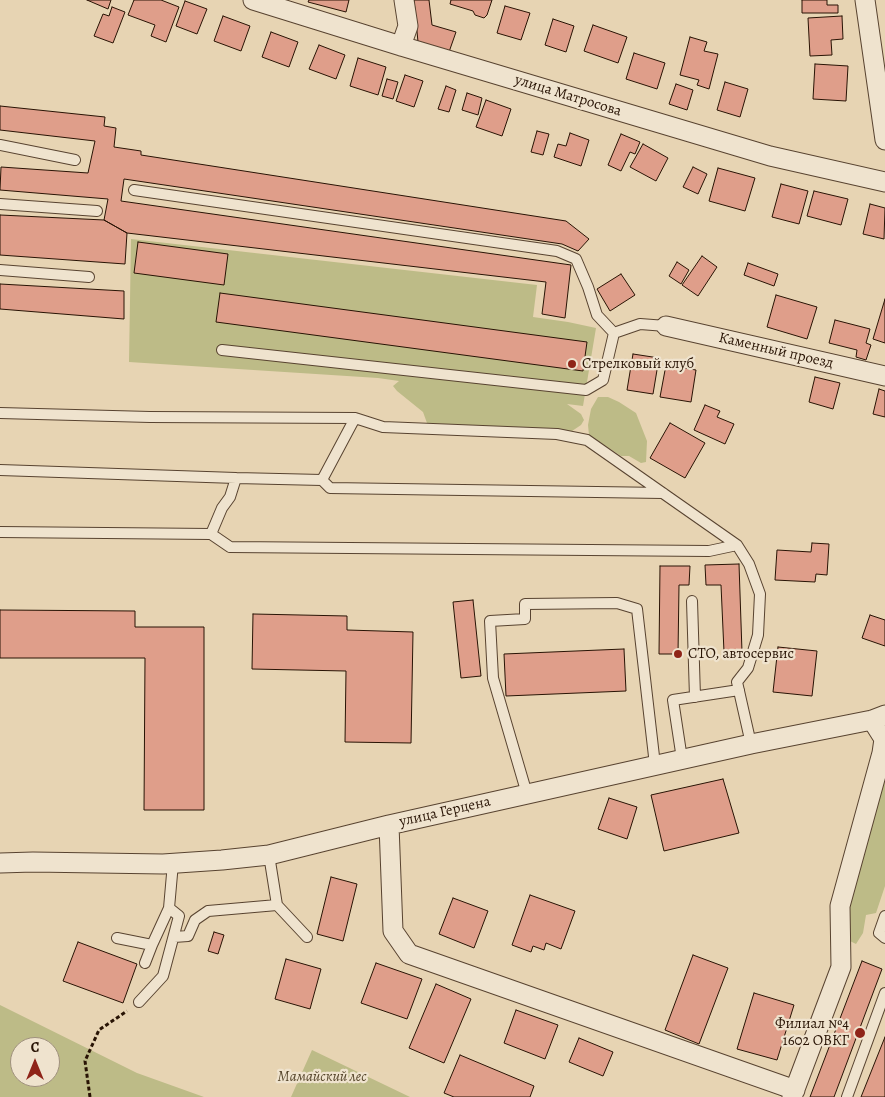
<!DOCTYPE html>
<html>
<head>
<meta charset="utf-8">
<style>
	body { margin:0 }
	#map { position:relative; width:885px; height:1097px; overflow:hidden; background:#e7d4b3; font-family:Alegreya,serif }
	canvas { display:block }
	.north { position:absolute; left:10px; top:1037px; width:50px; height:50px; box-sizing:border-box; background:#efe3ce; border:1px solid #9f907d; border-radius:50%; rotate:0deg; font-size:14px; font-weight:700; line-height:20px; text-align:center; color:#281304 }
	.north::after { content:''; display:block; margin:auto; width:18px; height:22px; background:#8f2418; clip-path:polygon(50% 0,100% 100%,50% 72%,0 100%) }
</style>
</head>
<body>
<div id="map">
<canvas width="885" height="1097"></canvas>
<div class="north">С</div>
</div>
<script>
const c = document.querySelector('canvas').getContext('2d');
c.lineJoin = 'round';
function fill(path, color) {
  c.fillStyle = color;
  c.fill(path, 'evenodd');
}
function shape(rows) {
  const path = new Path2D();
  for (const r of rows) {
    path.moveTo(r[0], r[1]);
    for (let i = 2; i < r.length; i += 2) path.lineTo(r[i], r[i + 1]);
  }
  return path;
}
function stroke(path, color, width, dash) {
  c.strokeStyle = color;
  c.lineWidth = width;
  c.lineCap = dash ? 'butt' : 'round';
  c.setLineDash(dash || []);
  c.stroke(path);
}
function drawText(font, color, halo, rows, align = 'center') {
  c.font = font + ' Alegreya,serif';
  c.lineWidth = 4.5;
  c.setLineDash([]);
  c.textBaseline = 'middle';
  c.strokeStyle = halo;
  c.fillStyle = color;
  for (const [text, x, y, turn = 0] of rows) {
    c.save();
    c.translate(x, y);
    c.rotate((+turn || 0) * Math.PI / 180);
    c.textAlign = isNaN(turn) ? turn : align;
    if (halo) c.strokeText(text, 0, 0);
    c.fillText(text, 0, 0);
    c.restore();
  }
}
const green = shape([
	[131,239,537,285,533,317,568,322,596,328,583,406,567,404,581,414,584,420,581,425,572,431,427,423,423,412,397,391,393,386,399,381,378,378,129,362],
	[598,397,608,397,619,402,636,413,647,441,646,462,641,463,629,456,621,456,589,435,588,425,591,409],
	[885,771,885,886,876,913,866,915,863,933,856,944,850,941,847,910],
	[0,1005,137,1073,204,1097,0,1097],
	[20,1047,50,1047,50,1077,20,1077],
	[312,1050,410,1097,291,1097]
]);
const building = shape([
	[87,0,111,0,108,9,87,0],
	[134,0,161,0,179,7,166,42,151,36,155,25,128,15,134,0],
	[309,0,349,0,346,12,308,2,309,0],
	[414,0,429,0,432,25,456,32,449,52,418,42,414,0],
	[451,0,492,0,487,15,484,18,475,15,473,11,450,4,451,0],
	[802,0,827,0,827,5,838,5,838,13,802,13,802,0],
	[185,1,207,9,197,34,176,26,185,1],
	[505,6,530,13,521,40,497,33,505,6],
	[112,7,125,12,113,43,94,36,103,14,109,16,112,7],
	[223,16,250,26,241,51,214,41,223,16],
	[842,16,843,39,831,40,832,55,810,56,808,18,842,16],
	[553,19,574,26,566,52,545,45,553,19],
	[593,25,627,37,618,63,584,51,593,25],
	[271,32,298,42,289,67,262,57,271,32],
	[690,37,707,42,704,51,718,54,709,89,697,85,699,80,680,75,690,37],
	[319,45,345,55,336,79,309,69,319,45],
	[634,53,665,63,657,89,626,79,634,53],
	[358,58,386,67,378,95,350,86,358,58],
	[815,64,848,66,846,101,813,99,815,64],
	[405,75,423,81,414,107,396,101,405,75],
	[387,79,398,82,393,99,382,96,387,79],
	[725,82,748,89,740,117,717,110,725,82],
	[676,84,693,90,687,110,669,104,676,84],
	[446,86,456,90,449,112,438,109,446,86],
	[467,93,482,98,478,115,462,110,467,93],
	[486,100,511,109,502,136,476,127,486,100],
	[0,106,105,117,104,126,116,128,114,147,141,151,141,155,566,221,589,239,578,251,562,244,124,179,121,201,571,265,565,318,542,314,546,282,127,233,104,220,108,199,0,190,1,167,88,173,95,141,0,130,0,106],
	[537,131,549,134,543,155,531,152,537,131],
	[570,133,589,140,581,166,554,157,558,144,566,146,570,133],
	[621,134,640,142,635,154,630,152,621,171,608,165,621,134],
	[643,144,668,158,656,181,630,167,643,144],
	[693,167,707,174,698,194,683,187,693,167],
	[718,168,755,178,745,211,709,201,718,168],
	[781,184,808,191,799,224,772,217,781,184],
	[814,191,848,199,841,225,807,216,814,191],
	[870,204,885,208,884,239,863,234,870,204],
	[0,215,104,220,127,233,125,264,0,255,0,215],
	[138,242,228,254,224,285,134,273,138,242],
	[702,256,717,267,698,296,682,285,702,256],
	[677,262,689,270,681,284,669,276,677,262],
	[748,263,778,274,774,286,744,275,748,263],
	[621,274,635,295,610,311,597,289,621,274],
	[0,284,124,291,124,319,0,309,0,284],
	[220,293,587,342,583,371,216,322,220,293],
	[776,295,817,307,807,339,767,327,776,295],
	[885,299,885,343,873,339,885,299],
	[835,320,870,329,866,343,871,345,866,360,856,357,857,350,829,343,835,320],
	[633,354,659,358,653,394,627,390,633,354],
	[666,365,696,370,691,402,660,397,666,365],
	[815,377,840,383,833,409,809,402,815,377],
	[879,389,885,391,885,417,873,414,879,389],
	[705,405,720,411,717,417,734,424,725,444,694,430,705,405],
	[670,423,705,443,685,478,650,458,670,423],
	[812,543,829,544,827,575,816,574,815,582,775,580,777,550,811,552,812,543],
	[739,564,742,652,724,652,721,585,706,585,705,565,739,564],
	[660,566,690,566,689,585,679,585,678,654,659,654,660,566],
	[473,600,481,676,461,678,453,602,473,600],
	[0,610,135,611,135,627,204,627,204,810,144,810,145,658,0,658,0,610],
	[253,614,347,616,347,630,413,632,411,743,345,742,346,671,252,669,253,614],
	[870,615,885,620,885,646,862,638,870,615],
	[778,647,817,651,812,696,773,692,778,647],
	[624,649,626,691,506,696,504,654,624,649],
	[723,779,739,833,664,851,651,795,723,779],
	[609,798,637,807,627,839,598,829,609,798],
	[331,877,357,884,343,941,317,934,331,877],
	[530,895,575,911,561,949,546,943,544,950,533,946,531,952,512,945,530,895],
	[453,898,488,911,474,948,439,934,453,898],
	[214,932,224,935,218,954,208,951,214,932],
	[78,942,137,964,123,1003,63,981,78,942],
	[693,955,728,968,699,1044,665,1030,693,955],
	[286,959,321,969,310,1009,275,999,286,959],
	[862,961,882,969,834,1097,810,1097,862,961],
	[376,963,422,979,407,1019,361,1003,376,963],
	[436,984,471,999,444,1063,409,1048,436,984],
	[754,993,794,1005,777,1060,737,1049,754,993],
	[516,1010,558,1025,545,1059,504,1043,516,1010],
	[885,1037,885,1097,861,1097,885,1037],
	[579,1038,613,1052,603,1076,569,1062,579,1038],
	[460,1055,534,1086,530,1097,454,1097,444,1093,460,1055]
]);
const path = shape([
	[90,1097,85,1061,99,1030,127,1011]
]);
const lane = shape([
	[0,145,75,160],
	[134,190,557,251,576,259,588,287,597,315,614,333],
	[0,204,97,211],
	[0,270,89,277],
	[222,350,586,390,603,380,614,333,640,324,666,326],
	[0,413,150,417,355,418,383,427,557,434,587,440,737,545,749,564,760,594,758,635,748,668,737,682,751,744],
	[0,470,236,478],
	[322,480,330,488,663,493],
	[0,532,211,534,230,547,709,551,737,545],
	[211,534,222,508,230,497,236,478,322,480,355,418],
	[692,601,695,697],
	[682,759,673,700,739,690],
	[527,794,493,678,490,621,525,619,525,604,617,603,637,609,655,765],
	[269,855,277,905,307,937],
	[885,916,879,933,885,938],
	[174,937,188,936,195,920,208,911,277,905],
	[117,938,152,945],
	[145,963,152,945,169,908,173,863],
	[139,1002,163,976,179,916,169,908],
	[847,1097,885,993]
]);
const street = shape([
	[253,0,401,46,770,156,885,182],
	[865,0,885,140],
	[401,46,408,26,404,0],
	[666,326,885,376],
	[389,825,393,931,409,954,795,1090],
	[0,863,33,862,163,864,222,860,269,855,389,825,751,744,872,720,885,715],
	[792,1097,841,967,840,906,882,753,884,739,872,720]
]);
const markers = [
	[572,364,5,"#8f2418"],
	[678,654,5,"#8f2418"],
	[860,1033,6,"#8f2418"]
];
const streetNames = [
	["улица Матросова",568,96,17],
	["Каменный проезд",776,351,13],
	["улица Герцена",445,812,-13]
];
const poiNames = [
	["Стрелковый клуб",582,364],
	["СТО, автосервис",688,654],
	["Филиал №4",849,1024,"right"],
	["1602 ОВКГ",849,1041,"right"]
];
const parkNames = [
	["Мамайский лес",322,1077]
];
fill(green, '#bdbb87');
fill(building, '#df9e8a');
stroke(building, '#281304', 1);
stroke(lane, '#584330', 12);
stroke(street, '#584330', 21);
stroke(path, '#281304', 3, [4, 2.5]);
stroke(lane, '#efe3ce', 10);
stroke(street, '#efe3ce', 19);
for (const [x, y, r, color] of markers) {
  const dot = new Path2D();
  dot.arc(x, y, r, 0, 2 * Math.PI);
  c.fillStyle = color;
  c.fill(dot);
  stroke(dot, '#efe3ce', 2);
}
drawText('15px', '#281304', '#efe3ce', streetNames);
drawText('15px', '#281304', '#efe3ce', poiNames, 'left');
drawText('italic 15px', '#55452b', '#efe3ce', parkNames);
</script>
</body>
</html>
